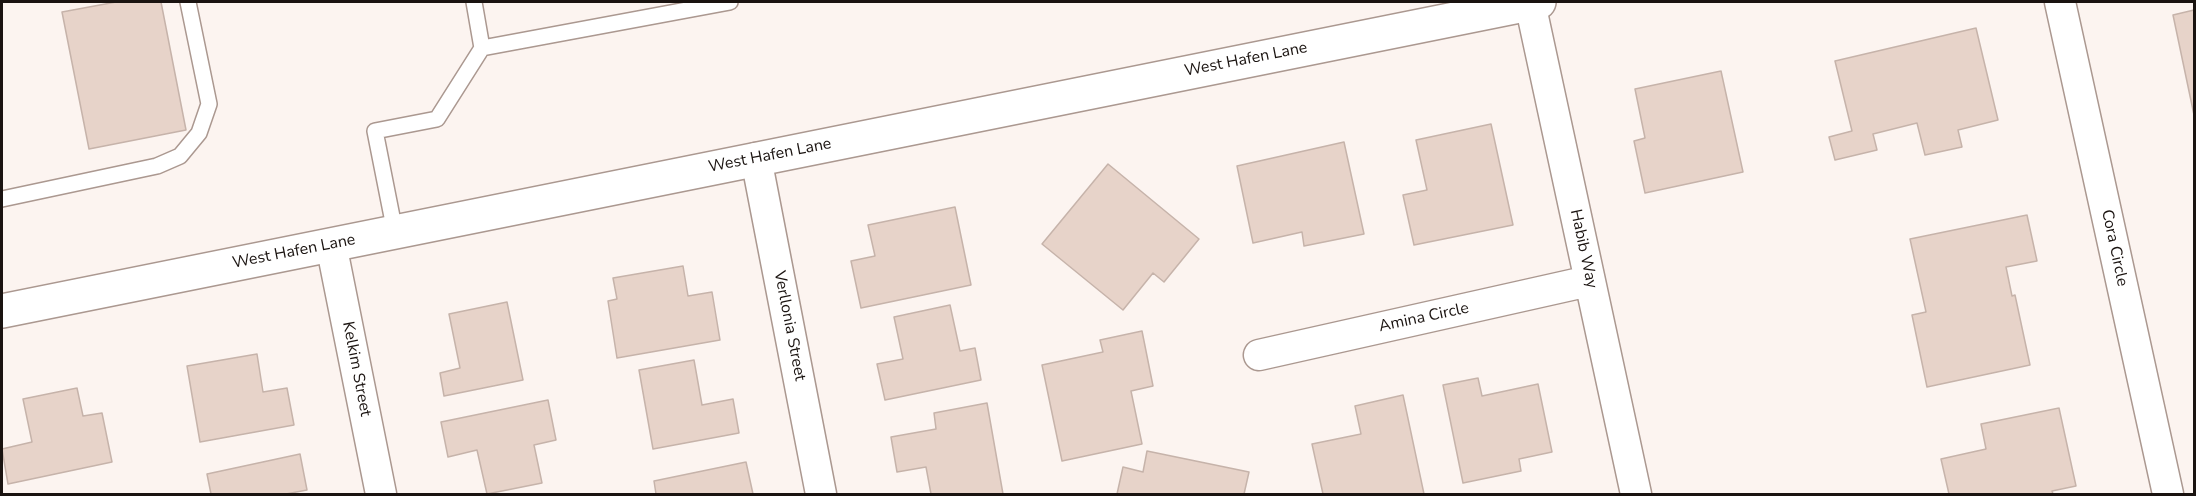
<!DOCTYPE html>
<html>
<head>
<meta charset="utf-8">
<style>
	body { margin:0 }
	#map { position:relative; width:2196px; height:496px; overflow:hidden; background:#fcf4f0; font-family:"Nunito Sans",sans-serif }
	canvas { display:block }
	.frame { position:absolute; inset:0; border:3px solid #1a1310; pointer-events:none }
</style>
</head>
<body>
<div id="map">
<canvas width="2196" height="496"></canvas>
<div class="frame"></div>
</div>
<script>
const c = document.querySelector('canvas').getContext('2d');
c.lineJoin = 'round';
function fill(path, color) {
  c.fillStyle = color;
  c.fill(path, 'evenodd');
}
function shape(rows) {
  const path = new Path2D();
  for (const r of rows) {
    path.moveTo(r[0], r[1]);
    for (let i = 2; i < r.length; i += 2) path.lineTo(r[i], r[i + 1]);
  }
  return path;
}
function stroke(path, color, width, dash) {
  c.strokeStyle = color;
  c.lineWidth = width;
  c.lineCap = dash ? 'butt' : 'round';
  c.setLineDash(dash || []);
  c.stroke(path);
}
function drawText(font, color, halo, rows, align = 'center') {
  c.font = font + ' "Nunito Sans",sans-serif';
  c.lineWidth = 4.5;
  c.setLineDash([]);
  c.textBaseline = 'middle';
  c.strokeStyle = halo;
  c.fillStyle = color;
  for (const [text, x, y, turn = 0] of rows) {
    c.save();
    c.translate(x, y);
    c.rotate((+turn || 0) * Math.PI / 180);
    c.textAlign = isNaN(turn) ? turn : align;
    if (halo) c.strokeText(text, 0, 0);
    c.fillText(text, 0, 0);
    c.restore();
  }
}
const building = shape([
	[116,2,161,2,186,130,89,149,62,12,116,2],
	[2194,10,2194,115,2173,15,2194,10],
	[1976,28,1998,120,1958,130,1962,147,1925,155,1917,123,1873,134,1877,150,1835,160,1829,137,1852,131,1835,61,1976,28],
	[1721,71,1743,172,1645,193,1634,141,1645,138,1635,89,1721,71],
	[1491,124,1513,225,1414,245,1403,195,1427,190,1416,140,1491,124],
	[1344,142,1364,234,1304,246,1302,232,1253,243,1237,166,1344,142],
	[1108,164,1199,239,1164,282,1153,273,1123,310,1042,244,1108,164],
	[955,207,971,285,861,308,851,261,875,256,868,225,955,207],
	[2027,215,2037,261,2006,267,2012,296,2015,295,2030,365,1927,387,1912,315,1926,312,1910,239,2027,215],
	[683,266,688,296,712,292,720,340,617,358,608,301,617,299,613,278,683,266],
	[507,302,523,380,444,396,440,373,460,368,449,314,507,302],
	[950,305,960,351,975,348,981,380,885,400,877,364,903,359,894,317,950,305],
	[1142,331,1153,386,1131,391,1142,444,1062,461,1042,365,1103,352,1100,340,1142,331],
	[257,354,263,392,287,388,294,425,200,442,187,366,257,354],
	[694,360,702,405,733,399,739,433,653,449,639,370,694,360],
	[1478,378,1482,396,1538,384,1552,452,1519,459,1521,471,1463,483,1443,385,1478,378],
	[77,388,83,416,102,413,112,462,8,484,2,449,32,442,23,399,77,388],
	[1403,395,1424,494,1323,494,1312,444,1361,434,1355,406,1403,395],
	[548,400,556,440,534,445,542,483,487,494,477,450,448,457,441,422,548,400],
	[987,403,1003,494,931,494,926,467,897,472,891,437,936,429,934,413,987,403],
	[2059,408,2076,486,2052,491,2053,494,1949,494,1941,459,1986,449,1981,424,2059,408],
	[1147,451,1249,472,1244,494,1117,494,1123,467,1143,472,1147,451],
	[300,454,307,490,286,494,211,494,207,474,300,454],
	[746,462,753,494,656,494,654,481,746,462]
]);
const service = shape([
	[482,48,730,2],
	[2,199,157,166,180,156,199,133,209,104,188,2],
	[395,232,375,131,437,119,482,48,474,2]
]);
const minor = shape([
	[2060,2,2168,494],
	[1530,3,1636,494],
	[756,158,821,494],
	[331,244,381,494],
	[1259,355,1589,281]
]);
const secondary = shape([
	[2,311,1539,2]
]);
const streetNames = [
	["West Hafen Lane",1246,60,-11],
	["West Hafen Lane",770,156,-11],
	["Cora Circle",2114,248,78],
	["Habib Way",1583,249,78],
	["West Hafen Lane",294,252,-11],
	["Amina Circle",1424,318,-12],
	["Verllonia Street",789,326,79],
	["Kelkim Street",356,369,79]
];
fill(building, '#e7d3c9');
stroke(building, '#c6b3aa', 1.5);
stroke(service, '#ab9890', 18);
stroke(minor, '#ab9890', 33);
stroke(secondary, '#ab9890', 36);
stroke(service, '#fff', 15);
stroke(minor, '#fff', 30);
stroke(secondary, '#fff', 33);
drawText('16px', '#1a1310', '#fff', streetNames);
</script>
</body>
</html>
